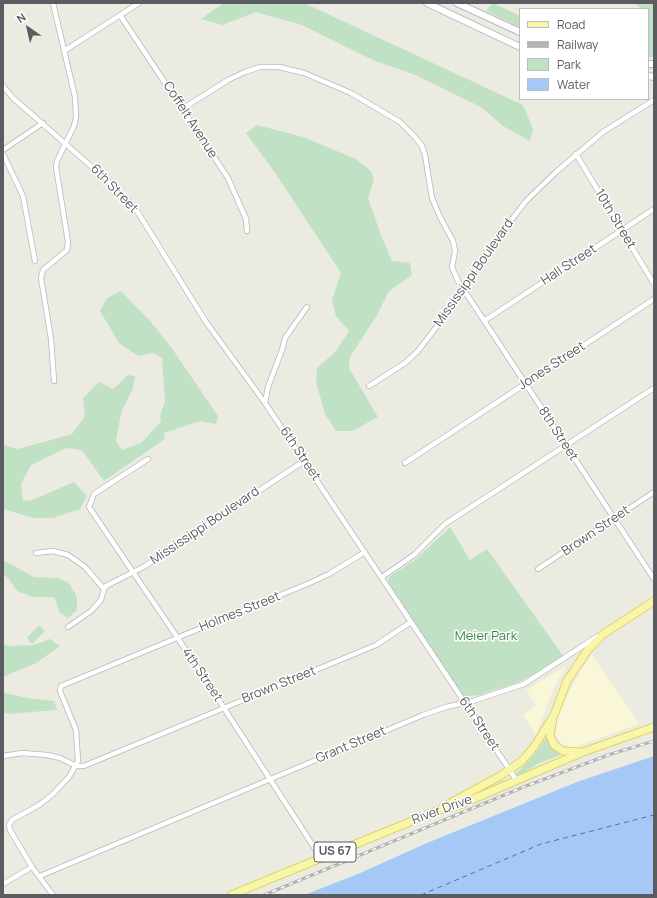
<!DOCTYPE html>
<html>
<head>
<meta charset="utf-8">
<style>
	body { margin:0 }
	#map { position:relative; width:657px; height:898px; overflow:hidden; background:#ebebe2; font-family:Manrope,sans-serif }
	canvas { display:block }
	.frame { position:absolute; inset:0; border:4px solid #5a5c61; pointer-events:none }
	.legend { position:absolute; left:519px; top:8px; width:130px; height:92px; box-sizing:border-box; background:#fff; border:1px solid #bdbec0; margin:0; padding:5px 7px; list-style:none; font-size:12px; color:#5a5c61 }
	.legend li { display:flex; align-items:center; gap:8px; height:20px }
	.legend b { width:20px; border:1px solid #bdbec0 }
	.north { position:absolute; left:8px; top:8px; width:40px; height:40px; -webkit-text-stroke:3px #fff; paint-order:stroke; rotate:326deg; font-size:11px; font-weight:700; line-height:16px; text-align:center; color:#5a5c61 }
	.north::after { content:''; display:block; margin:auto; width:14px; height:18px; background:#5a5c61; clip-path:polygon(50% 0,100% 100%,50% 72%,0 100%) }
</style>
</head>
<body>
<div id="map">
<canvas width="657" height="898"></canvas>
<div class="frame"></div>
<ul class="legend">
<li><b style="height:5px;background:#f7f6ab"></b>Road</li>
<li><b style="height:5px;background:#b2b3b3"></b>Railway</li>
<li><b style="height:11px;background:#c0e1c4"></b>Park</li>
<li><b style="height:11px;background:#a6c8f7"></b>Water</li>
</ul>
<div class="north">N</div>
</div>
<script>
const c = document.querySelector('canvas').getContext('2d');
c.lineJoin = 'round';
function fill(path, color) {
  c.fillStyle = color;
  c.fill(path, 'evenodd');
}
function shape(rows) {
  const path = new Path2D();
  for (const r of rows) {
    path.moveTo(r[0], r[1]);
    for (let i = 2; i < r.length; i += 2) path.lineTo(r[i], r[i + 1]);
  }
  return path;
}
function stroke(path, color, width, dash) {
  c.strokeStyle = color;
  c.lineWidth = width;
  c.lineCap = dash ? 'butt' : 'round';
  c.setLineDash(dash || []);
  c.stroke(path);
}
function drawText(font, color, halo, rows, align = 'center') {
  c.font = font + ' Manrope,sans-serif';
  c.lineWidth = 3;
  c.setLineDash([]);
  c.textBaseline = 'middle';
  c.strokeStyle = halo;
  c.fillStyle = color;
  for (const [text, x, y, turn = 0] of rows) {
    c.save();
    c.translate(x, y);
    c.rotate((+turn || 0) * Math.PI / 180);
    c.textAlign = isNaN(turn) ? turn : align;
    if (halo) c.strokeText(text, 0, 0);
    c.fillText(text, 0, 0);
    c.restore();
  }
}
const commercial = shape([
	[592,655,639,724,571,748,562,744,552,730,566,698,581,670],
	[566,666,552,692,536,735,523,715,536,705,526,690]
]);
const green = shape([
	[224,3,304,3,523,105,533,129,530,141,503,126,481,107,413,74,375,61,302,25,256,12,222,25,201,19],
	[493,3,520,16,520,27,486,11],
	[635,3,654,3,654,57,648,57,648,9,641,9],
	[257,125,303,137,356,159,371,171,374,179,368,198,381,235,392,261,410,263,412,275,389,291,377,315,350,357,349,368,378,417,352,431,336,431,325,414,316,382,317,368,335,352,349,331,336,316,332,300,341,273,276,174,246,133],
	[121,291,151,322,171,347,218,416,216,424,200,421,164,433,165,439,104,481,82,450,66,448,31,465,21,484,23,501,32,500,74,482,87,496,80,509,53,518,33,518,3,509,3,445,18,449,72,434,85,416,83,398,99,382,113,389,128,375,135,376,133,388,121,413,116,441,122,450,141,443,161,422,160,416,165,402,162,358,154,353,138,356,119,343,100,311,107,298],
	[450,527,470,560,487,549,564,657,541,671,519,682,479,695,464,697,388,582,389,577,416,559],
	[3,560,34,577,58,578,69,583,77,597,77,610,68,618,60,613,54,597,33,597,17,591,8,578,3,574],
	[39,625,45,631,32,644,27,638],
	[50,639,60,646,36,663,3,677,3,644,11,646,34,645],
	[3,691,5,693,27,698,54,701,57,710,8,714,3,712],
	[547,737,562,754,537,764,521,775,515,775,534,755]
]);
const water = shape([
	[654,756,654,895,304,895,358,874,427,843,577,782]
]);
const ferry = shape([
	[421,895,541,844,654,815]
]);
const minor = shape([
	[53,3,75,97,76,117,74,126,57,161,56,167,68,242,67,250,43,270,41,278,51,339,54,381],
	[120,15,228,178,246,219,247,231],
	[64,51,139,3],
	[3,86,13,98,108,181,137,211,206,322,265,403,517,781],
	[182,109,228,80,245,72,260,67,279,67,304,73,351,93,400,122,414,136,422,146,425,155,432,198,440,217,453,241,455,251,452,267,458,281,654,579],
	[3,150,43,123],
	[3,154,23,196,35,261],
	[576,154,654,284],
	[484,321,654,209],
	[369,386,405,363,418,351,444,317,480,261,526,201,556,172,603,132,654,100],
	[265,403,268,387,282,350,285,338,307,307],
	[148,459,94,494,89,507,200,671,321,858],
	[405,463,654,299],
	[36,553,53,551,68,555,85,567,104,589],
	[538,569,654,492],
	[382,577,414,555,445,524,654,388],
	[104,589,106,586,145,566,304,461],
	[68,627,91,611,101,600,104,589],
	[3,756,22,753,47,755,60,758,76,766,84,766,376,645,411,622],
	[40,876,423,715,446,707,473,701,524,684,598,636],
	[3,884,32,867],
	[53,895,32,867,10,830,9,825,12,820,39,805,53,794,69,777,78,761,76,730,60,691,61,686,312,582,329,574,365,552]
]);
const secondary = shape([
	[427,3,520,47],
	[457,3,520,32],
	[648,64,654,64],
	[648,76,654,77]
]);
const primary = shape([
	[580,752,563,751,554,745,550,735,553,718,567,681,587,651,602,635,654,601],
	[443,807,500,776,522,761,534,747,551,720],
	[231,895,439,810,457,806,583,752,654,727]
]);
const rail = shape([
	[264,895,526,786,611,754,654,741]
]);
const shields = [
	[335,852,42]
];
const shieldNames = [
	["US 67",335,852]
];
const streetNames = [
	["Coffelt Avenue",190,120,57],
	["6th Street",114,189,46],
	["10th Street",615,219,59],
	["Hall Street",569,265,-33],
	["Mississippi Boulevard",474,273,-55],
	["Jones Street",552,366,-33],
	["8th Street",558,434,57],
	["6th Street",300,454,56],
	["Mississippi Boulevard",205,526,-34],
	["Brown Street",596,531,-34],
	["Holmes Street",240,612,-22],
	["4th Street",202,675,56],
	["Brown Street",279,685,-22],
	["6th Street",479,724,56],
	["Grant Street",351,745,-23],
	["River Drive",442,810,-20]
];
const parkNames = [
	["Meier Park",486,636]
];
fill(commercial, '#faf7d8');
fill(green, '#c0e1c4');
fill(water, '#a6c8f7');
stroke(ferry, '#4c71b7', 1, [5, 4]);
stroke(minor, '#b7b8bd', 6);
stroke(secondary, '#b7b9bf', 8);
stroke(primary, '#e4d262', 9);
stroke(minor, '#fff', 4.5);
stroke(secondary, '#fff', 6);
stroke(primary, '#f7f6ab', 7);
stroke(rail, '#b2b3b3', 3);
stroke(rail, '#fff', 1.5, [4.5]);
for (const [x, y, w] of shields) {
  const box = new Path2D();
  box.roundRect(x - w / 2, y - 10, w, 20, 3);
  c.fillStyle = '#fff';
  c.fill(box);
  stroke(box, '#5a5c61', 1);
}
drawText('bold 12px', '#5a5c61', null, shieldNames);
drawText('13px', '#5a5c61', '#fff', streetNames);
drawText('13px', '#3b7f48', '#fff', parkNames);
</script>
</body>
</html>
